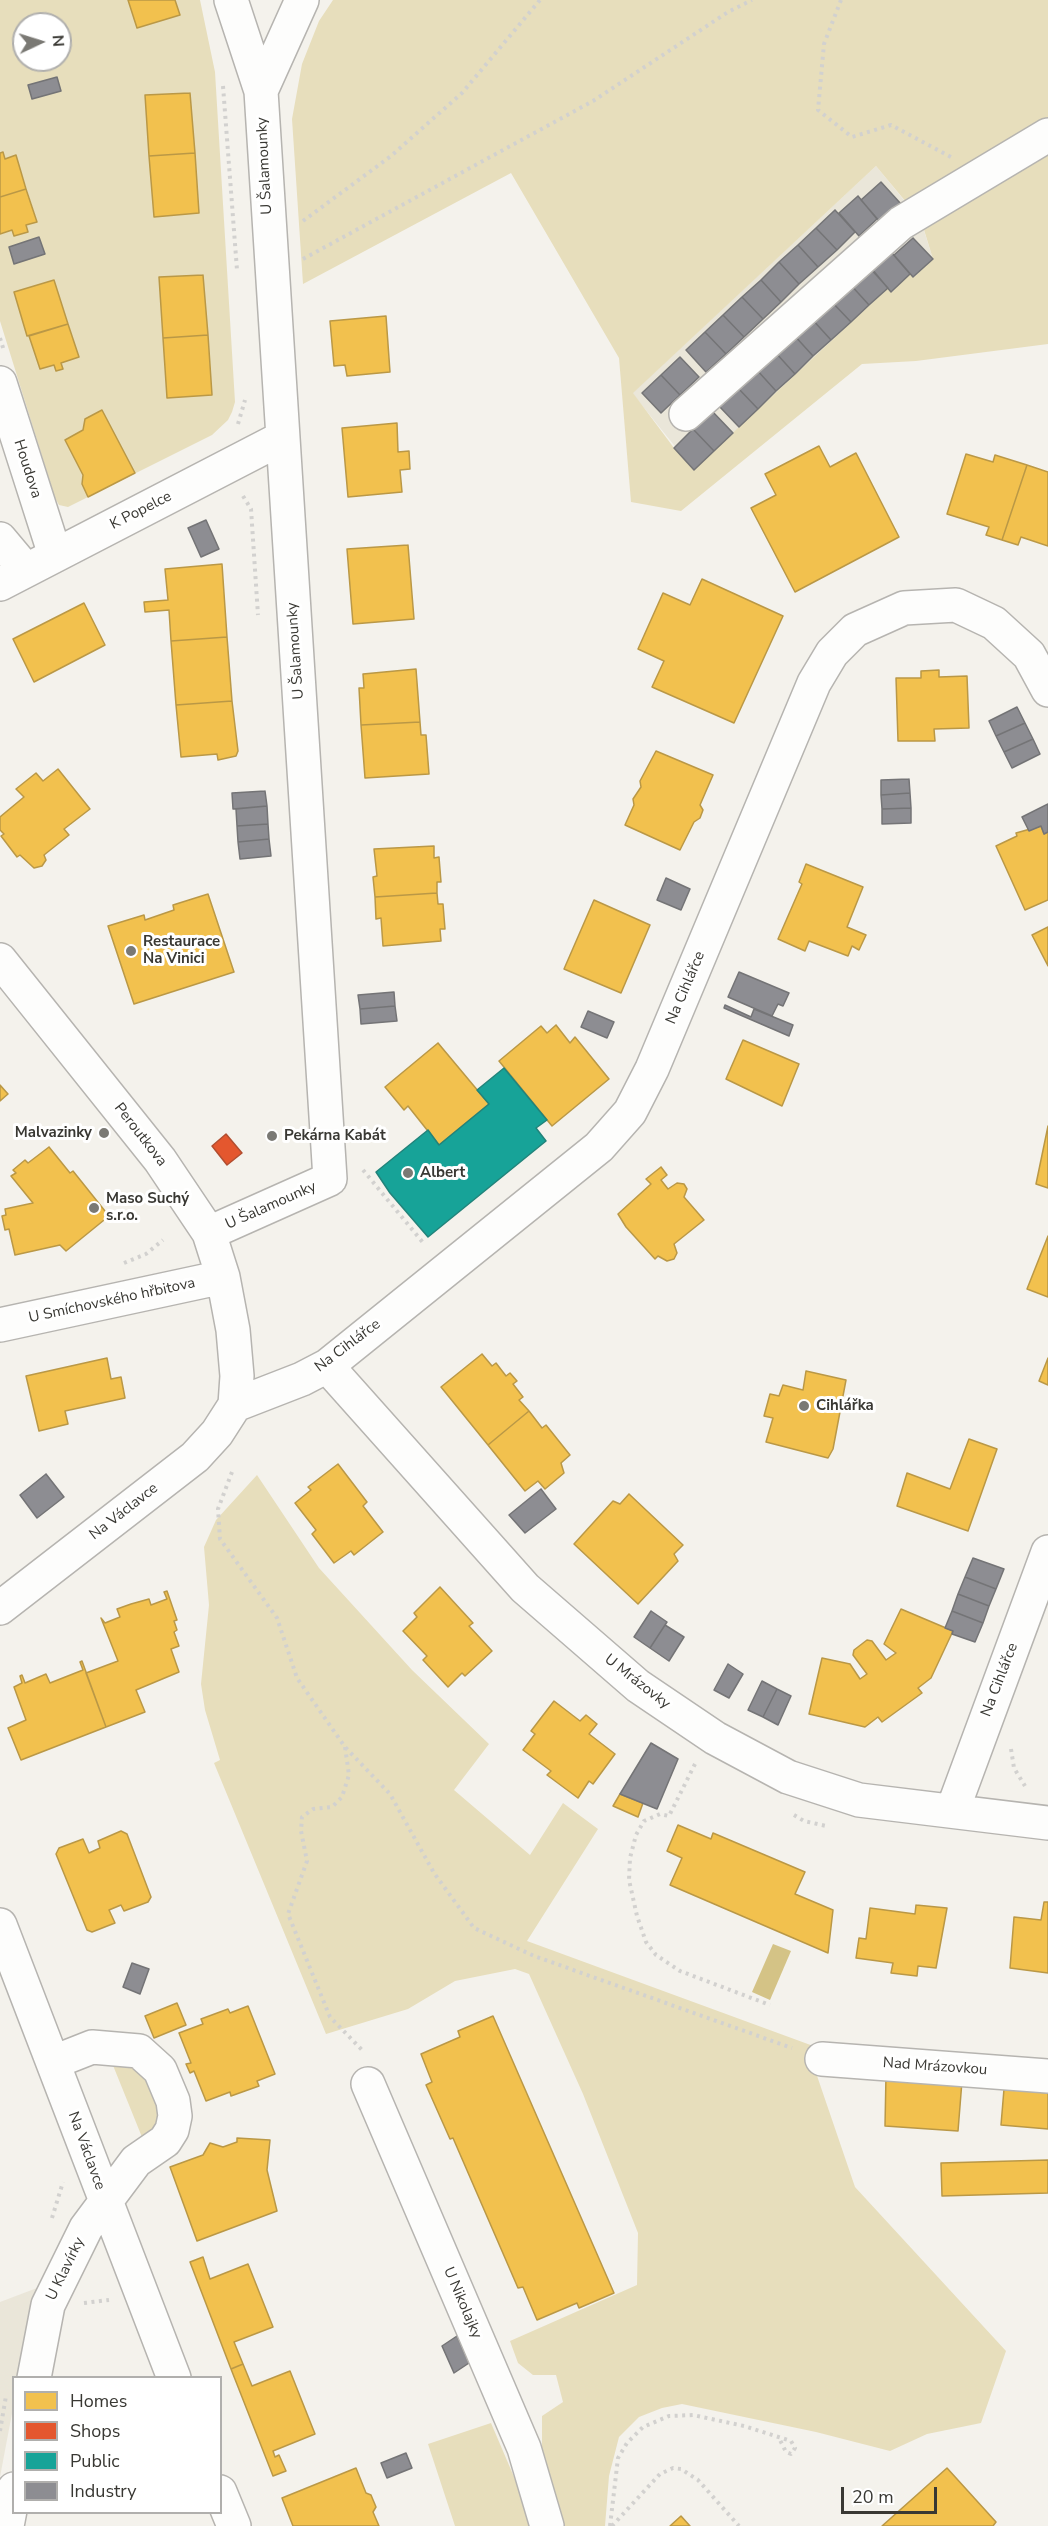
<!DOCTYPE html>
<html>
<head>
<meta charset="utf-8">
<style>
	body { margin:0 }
	#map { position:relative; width:1048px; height:2526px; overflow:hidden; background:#f4f2ec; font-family:"Nunito Sans",sans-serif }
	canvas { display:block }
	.legend { position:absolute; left:12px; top:2376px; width:210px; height:138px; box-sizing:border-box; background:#fff; border:2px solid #b0afad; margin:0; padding:8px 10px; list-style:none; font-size:18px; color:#393833 }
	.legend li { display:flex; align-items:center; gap:12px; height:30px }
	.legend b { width:30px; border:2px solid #b0afad }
	.north { position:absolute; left:12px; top:12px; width:60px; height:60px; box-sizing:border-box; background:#fff; border:2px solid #b0afad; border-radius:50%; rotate:86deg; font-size:16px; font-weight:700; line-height:24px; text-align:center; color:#393833 }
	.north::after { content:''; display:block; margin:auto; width:21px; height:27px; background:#7a7974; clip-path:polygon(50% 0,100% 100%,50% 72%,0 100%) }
	.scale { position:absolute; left:841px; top:2487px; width:96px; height:27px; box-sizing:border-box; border:3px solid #393833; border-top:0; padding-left:8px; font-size:18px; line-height:21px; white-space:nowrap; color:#393833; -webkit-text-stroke:4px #fff; paint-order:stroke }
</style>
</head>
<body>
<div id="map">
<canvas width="1048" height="2526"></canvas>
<ul class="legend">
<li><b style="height:16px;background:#f2c14e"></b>Homes</li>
<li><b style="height:16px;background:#e4572e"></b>Shops</li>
<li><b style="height:16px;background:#17a398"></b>Public</li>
<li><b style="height:16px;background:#8d8d92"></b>Industry</li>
</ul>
<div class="north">N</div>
<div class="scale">20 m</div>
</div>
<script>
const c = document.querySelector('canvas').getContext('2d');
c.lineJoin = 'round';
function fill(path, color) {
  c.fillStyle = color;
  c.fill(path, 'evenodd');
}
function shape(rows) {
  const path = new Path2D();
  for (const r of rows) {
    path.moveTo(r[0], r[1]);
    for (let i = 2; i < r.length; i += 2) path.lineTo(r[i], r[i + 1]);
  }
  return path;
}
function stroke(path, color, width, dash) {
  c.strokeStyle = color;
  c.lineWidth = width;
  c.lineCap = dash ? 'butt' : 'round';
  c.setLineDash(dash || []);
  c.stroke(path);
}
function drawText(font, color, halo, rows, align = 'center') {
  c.font = font + ' "Nunito Sans",sans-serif';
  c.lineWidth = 6;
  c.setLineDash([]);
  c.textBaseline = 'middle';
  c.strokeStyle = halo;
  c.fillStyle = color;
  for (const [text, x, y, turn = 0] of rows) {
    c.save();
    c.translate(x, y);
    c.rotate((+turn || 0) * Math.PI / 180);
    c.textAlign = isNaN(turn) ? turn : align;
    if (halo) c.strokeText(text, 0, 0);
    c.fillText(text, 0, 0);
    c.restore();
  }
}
const built = shape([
	[876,166,921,221,933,259,891,292,888,288,694,470,632,393],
	[37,2288,20,2377,14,2378,13,2408,0,2477,0,2302]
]);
const green = shape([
	[0,0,128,0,137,28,180,15,175,0,200,0,215,72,235,402,232,412,228,420,212,435,68,507,59,505,55,498,0,321,0,234,12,230,15,236,28,232,26,225,37,221,16,156,5,159,3,152,0,153],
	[24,24,60,24,60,60,24,60],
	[57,77,61,91,32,98,28,85],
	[190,93,199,213,154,216,145,95],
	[39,238,45,254,14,264,9,247],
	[203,275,208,335,168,398,159,277],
	[54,280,79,357,61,363,63,369,56,371,54,365,40,369,15,292],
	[102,410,134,473,88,497,82,484,83,475,65,440,83,430,85,419],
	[333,0,1048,0,1048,344,916,361,862,364,681,511,631,502,619,358,511,173,303,284,292,119,302,64,319,21],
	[876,166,921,220,933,259,914,277,910,274,892,292,888,288,694,469,674,448,633,393],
	[257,1475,319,1568,412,1670,489,1744,454,1790,530,1855,563,1803,598,1829,527,1941,816,2047,814,2067,855,2187,1006,2351,981,2423,927,2434,890,2451,816,2432,682,2404,662,2408,639,2417,619,2437,609,2476,605,2526,562,2526,542,2447,542,2416,563,2402,556,2375,533,2375,518,2363,510,2341,637,2285,638,2233,583,2094,529,1974,515,1969,455,1981,408,2009,326,2034,214,1763,220,1760,205,1710,201,1684,209,1605,204,1547,216,1520],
	[110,2058,148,2067,164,2108,146,2147],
	[491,2423,535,2526,455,2526,428,2444]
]);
const water = shape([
	[773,1944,791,1951,770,2000,752,1992]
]);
const homes = shape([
	[128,0,175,0,180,15,137,28,128,0],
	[190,93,195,153,149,156,145,95,190,93],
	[3,152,5,159,16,155,26,189,0,197,0,153,3,152],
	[195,153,199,213,154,217,149,156,195,153],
	[26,189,37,222,26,225,28,232,14,236,12,230,0,234,0,197,26,189],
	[203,275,208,335,163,338,159,277,203,275],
	[54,280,68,324,27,336,14,292,54,280],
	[386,316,390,372,347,376,345,365,334,366,330,321,386,316],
	[68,324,79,357,61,363,63,369,56,371,54,365,40,369,29,336,68,324],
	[208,335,212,395,167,398,163,338,208,335],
	[102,410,135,473,88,497,82,484,83,475,65,440,83,430,85,419,102,410],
	[397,423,398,452,409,451,410,469,400,470,402,492,348,497,342,428,397,423],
	[819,446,830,467,856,453,899,537,795,592,751,508,776,495,765,474,819,446],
	[966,454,993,462,995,455,1027,465,1002,540,986,535,989,527,947,514,966,454],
	[1027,465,1048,472,1048,546,1021,537,1018,545,1002,540,1027,465],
	[408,545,414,619,353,624,347,549,408,545],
	[222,564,227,637,171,641,169,610,145,612,144,602,168,600,165,569,222,564],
	[702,579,783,616,734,723,652,687,664,661,638,649,663,593,690,605,702,579],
	[84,603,105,645,34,682,13,639,84,603],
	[227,637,232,701,176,705,171,641,227,637],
	[416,669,420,722,361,725,359,688,364,688,363,674,416,669],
	[939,670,939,677,967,676,969,728,934,729,935,741,898,741,896,678,921,678,921,671,939,670],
	[232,701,238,751,236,756,218,760,217,754,181,757,176,705,232,701],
	[420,722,421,735,426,735,429,774,365,778,361,725,420,722],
	[656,751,713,775,700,805,703,810,700,818,694,822,680,850,625,825,634,805,633,799,641,787,640,781,656,751],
	[58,769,90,809,64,829,69,835,44,855,46,860,42,866,34,868,20,855,17,857,1,836,4,834,0,830,0,817,24,797,16,789,36,773,43,781,58,769],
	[1041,826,1044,834,1048,832,1048,900,1025,910,996,846,1017,836,1016,833,1041,826],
	[434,846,434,858,439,857,441,882,437,882,437,893,375,897,373,877,377,876,374,849,434,846],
	[806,864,863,887,847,927,866,935,859,950,852,946,848,956,809,941,805,951,778,939,802,884,799,882,806,864],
	[437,893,438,904,443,904,445,929,440,929,441,941,383,946,381,918,376,919,375,897,437,893],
	[208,894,234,972,134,1004,108,926,144,915,145,920,174,910,173,905,208,894],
	[594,900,650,925,621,993,564,969,594,900],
	[1048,927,1048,966,1032,935,1048,927],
	[556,1025,570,1043,575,1037,609,1079,552,1126,499,1061,541,1026,547,1033,556,1025],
	[743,1040,799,1064,782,1106,726,1079,743,1040],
	[438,1043,489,1104,439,1145,408,1106,404,1110,385,1087,438,1043],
	[0,1085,8,1094,0,1101,0,1085],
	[1048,1126,1048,1188,1036,1184,1048,1126],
	[49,1147,70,1173,73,1171,109,1216,66,1251,60,1245,15,1255,9,1229,5,1230,2,1216,6,1215,5,1209,33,1203,11,1176,16,1173,13,1170,25,1160,28,1163,49,1147],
	[661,1167,667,1175,661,1180,668,1189,677,1183,684,1184,687,1189,684,1197,704,1220,674,1244,677,1253,674,1259,667,1261,658,1256,655,1259,626,1227,618,1214,651,1184,646,1179,661,1167],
	[1048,1236,1048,1297,1027,1289,1048,1236],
	[482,1354,492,1366,496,1363,506,1376,510,1373,517,1381,513,1384,523,1397,519,1400,529,1411,488,1445,441,1387,482,1354],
	[107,1358,111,1379,121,1377,125,1398,65,1411,68,1424,39,1431,26,1376,107,1358],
	[1048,1358,1048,1385,1039,1381,1048,1358],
	[806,1371,846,1380,833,1449,828,1458,766,1442,773,1418,764,1416,770,1394,779,1396,783,1385,803,1390,806,1371],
	[529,1411,542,1428,546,1425,570,1455,561,1463,564,1473,545,1489,538,1481,525,1491,488,1445,529,1411],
	[969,1439,997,1449,968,1531,897,1506,907,1473,950,1489,969,1439],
	[338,1464,367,1502,363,1506,383,1532,354,1555,351,1551,334,1563,312,1534,316,1530,295,1503,311,1490,308,1487,338,1464],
	[629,1494,683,1545,674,1554,678,1561,638,1604,574,1544,613,1501,620,1504,629,1494],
	[440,1587,473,1623,469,1626,492,1651,465,1676,462,1673,448,1687,423,1660,427,1656,403,1631,417,1617,414,1613,440,1587],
	[167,1591,177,1620,174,1621,177,1630,174,1632,179,1646,171,1649,179,1672,136,1690,145,1712,106,1727,86,1673,118,1661,101,1618,105,1623,120,1617,117,1609,131,1604,149,1599,151,1605,167,1599,164,1592,167,1591],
	[901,1609,953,1631,931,1678,918,1688,922,1693,882,1722,878,1717,865,1727,809,1714,822,1658,850,1664,860,1679,867,1674,853,1655,854,1650,867,1640,872,1641,886,1660,896,1653,884,1644,901,1609],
	[82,1661,106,1727,21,1760,8,1728,26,1720,14,1687,22,1683,20,1676,22,1675,25,1683,46,1674,50,1683,83,1670,80,1662,82,1661],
	[554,1701,580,1721,586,1715,597,1724,589,1734,615,1754,593,1784,589,1781,578,1798,547,1775,551,1771,523,1750,535,1734,531,1731,554,1701],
	[620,1794,643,1803,638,1817,613,1806,620,1794],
	[678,1825,711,1839,713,1833,805,1872,795,1894,833,1910,828,1953,670,1885,682,1858,667,1851,678,1825],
	[121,1831,127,1834,151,1897,148,1902,124,1911,121,1905,109,1910,115,1923,92,1932,87,1930,56,1854,59,1848,83,1839,89,1853,100,1848,98,1841,121,1831],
	[1044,1902,1048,1902,1048,1973,1010,1968,1014,1917,1041,1920,1044,1902],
	[916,1905,947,1908,936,1968,918,1966,917,1976,891,1973,893,1963,856,1958,859,1938,866,1939,870,1908,915,1914,916,1905],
	[177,2003,186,2025,154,2038,145,2016,177,2003],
	[248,2006,275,2074,257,2081,259,2086,231,2096,230,2092,206,2101,194,2071,190,2073,186,2064,191,2063,179,2033,203,2024,201,2019,228,2009,230,2013,248,2006],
	[493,2016,614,2293,579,2308,577,2303,537,2320,523,2287,518,2288,453,2138,450,2139,426,2085,432,2082,421,2054,460,2037,458,2031,493,2016],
	[886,2075,962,2081,958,2131,885,2126,886,2075],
	[1004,2089,1048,2093,1048,2129,1001,2125,1004,2089],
	[237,2138,270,2140,267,2170,277,2211,197,2241,170,2167,203,2155,210,2143,223,2147,237,2142,237,2138],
	[1048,2160,1048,2193,942,2196,941,2163,1048,2160],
	[203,2257,210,2279,248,2264,273,2327,234,2342,243,2364,231,2369,190,2262,203,2257],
	[243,2364,252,2386,290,2371,315,2434,273,2451,275,2457,279,2455,286,2471,273,2476,231,2369,243,2364],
	[356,2468,366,2493,371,2495,376,2507,373,2512,379,2526,293,2526,282,2498,356,2468],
	[947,2468,996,2522,993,2526,882,2526,947,2468],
	[681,2516,690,2526,670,2526,681,2516]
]);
const shops = shape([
	[226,1134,242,1153,227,1165,212,1146,226,1134]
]);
const public = shape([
	[504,1068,547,1120,536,1128,546,1141,428,1237,390,1193,376,1172,428,1130,439,1145,489,1104,477,1090,504,1068]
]);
const industry = shape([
	[57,77,61,91,32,99,28,85,57,77],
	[881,182,901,204,881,223,861,200,881,182],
	[858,196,877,219,859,236,839,213,858,196],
	[835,210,855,232,837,250,816,228,835,210],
	[816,228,837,250,818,267,798,245,816,228],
	[39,237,45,254,14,264,9,247,39,237],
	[913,238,933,259,913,277,894,255,913,238],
	[798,245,818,267,799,284,779,262,798,245],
	[891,252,910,274,891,292,872,269,891,252],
	[779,262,799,284,781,302,761,280,779,262],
	[868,266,888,288,869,305,849,283,868,266],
	[761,280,781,302,763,319,742,297,761,280],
	[849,283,869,305,851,322,830,300,849,283],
	[742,297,763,319,744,337,723,315,742,297],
	[830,300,851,322,831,340,811,318,830,300],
	[723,315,744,337,726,354,705,332,723,315],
	[811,318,831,340,813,356,793,334,811,318],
	[705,332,726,354,706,372,686,350,705,332],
	[793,334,813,356,795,374,775,352,793,334],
	[775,352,795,374,776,391,756,369,775,352],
	[680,357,699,377,680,395,661,375,680,357],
	[756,369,776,391,758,409,737,387,756,369],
	[661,375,680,395,661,413,642,393,661,375],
	[737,387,758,409,739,427,718,405,737,387],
	[712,411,733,433,714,451,693,429,712,411],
	[693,429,714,451,694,470,674,448,693,429],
	[206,520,219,549,201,557,188,528,206,520],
	[1017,707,1025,723,996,736,989,721,1017,707],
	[1025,723,1033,739,1004,752,996,736,1025,723],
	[1033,739,1040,754,1012,768,1004,752,1033,739],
	[909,779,910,793,881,795,881,780,909,779],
	[265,791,267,806,233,809,232,793,265,791],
	[910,793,911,808,882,809,881,795,910,793],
	[1048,804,1048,832,1044,834,1041,826,1029,831,1022,817,1048,804],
	[267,806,268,824,237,826,236,809,267,806],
	[911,808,911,823,882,824,882,809,911,808],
	[268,824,269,839,238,842,237,826,268,824],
	[269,839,271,856,240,859,238,842,269,839],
	[666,878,690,889,681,910,657,900,666,878],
	[739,972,789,993,783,1006,778,1004,772,1016,728,997,739,972],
	[394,992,395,1006,360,1009,358,995,394,992],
	[725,1005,751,1017,754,1009,793,1025,789,1036,724,1008,725,1005],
	[395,1006,397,1021,361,1024,360,1009,395,1006],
	[588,1011,614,1022,607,1038,581,1027,588,1011],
	[46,1474,64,1497,37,1518,20,1495,46,1474],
	[541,1489,556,1509,525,1533,509,1515,541,1489],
	[973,1558,1004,1569,996,1589,965,1577,973,1558],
	[965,1577,996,1589,989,1606,958,1594,965,1577],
	[958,1594,989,1606,983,1623,952,1611,958,1594],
	[651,1611,667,1622,650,1648,634,1637,651,1611],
	[952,1611,983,1623,975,1642,952,1634,953,1631,945,1628,952,1611],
	[665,1625,684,1637,669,1661,650,1648,665,1625],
	[728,1664,743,1674,729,1698,714,1690,728,1664],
	[762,1681,777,1689,763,1717,748,1710,762,1681],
	[777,1689,791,1696,778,1725,763,1717,777,1689],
	[651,1743,678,1759,657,1809,620,1794,651,1743],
	[132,1963,149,1969,140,1994,123,1987,132,1963],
	[457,2336,469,2363,454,2373,442,2346,457,2336],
	[406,2453,412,2468,387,2478,381,2463,406,2453]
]);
const path = shape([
	[841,0,824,44,818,110,852,137,891,125,951,157],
	[223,86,237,270],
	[303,221,391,156,462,93,540,0],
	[303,259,593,101,728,12,752,0],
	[0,338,4,351],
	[238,424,245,400],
	[243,496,251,509,258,615],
	[363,1170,425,1245],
	[124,1263,146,1254,163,1240],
	[232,1472,218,1509,220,1539,277,1618,297,1678,345,1747,390,1794,434,1873,474,1928,534,1956,792,2048],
	[345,1747,349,1775,342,1797,332,1807,313,1809,302,1817,301,1831,307,1861,288,1914,330,2017,363,2051],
	[1011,1749,1014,1768,1025,1786],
	[695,1764,669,1816,660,1814,644,1821,636,1835,630,1858,629,1880,637,1916,646,1942,656,1955,680,1971,770,2005],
	[794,1815,804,1821,826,1826],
	[52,2218,63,2182],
	[84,2303,109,2300],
	[0,2431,6,2396],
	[610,2526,618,2458,627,2443,643,2427,669,2416,693,2415,744,2426,791,2441,795,2448,791,2454,786,2452,779,2438],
	[612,2526,660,2474,673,2468,681,2469,698,2480,739,2526]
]);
const minor = shape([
	[231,0,261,91],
	[0,383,55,555],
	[686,414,901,223,1048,135],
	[0,539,26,570],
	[0,584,282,438],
	[0,960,160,1160,209,1233,223,1277,233,1330,237,1376,235,1405,217,1433,195,1457,0,1608],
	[209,1233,330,1179,261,91,302,0],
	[0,1325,223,1277],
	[327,1366,525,1588,638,1686,715,1738,788,1777,859,1800,1048,1823],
	[235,1405,302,1379,327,1366,599,1147,630,1112,652,1069,814,683,832,653,855,630,904,608,956,605,994,623,1029,655,1048,690],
	[953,1809,1048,1552],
	[0,1925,174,2378],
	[822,2059,1048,2076],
	[368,2084,524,2448,547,2526],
	[34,2378,48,2305,86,2228,136,2161,165,2141,172,2130,175,2116,173,2101,160,2070,139,2051,92,2047,54,2062],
	[220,2492,234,2526],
	[7,2526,14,2489]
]);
const markers = [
	[131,951,6,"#7a7974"],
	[104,1133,6,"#7a7974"],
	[272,1136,6,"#7a7974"],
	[408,1173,6,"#7a7974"],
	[94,1208,6,"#7a7974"],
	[804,1406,6,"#7a7974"]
];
const streetNames = [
	["U Šalamounky",265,166,-93],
	["Houdova",27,469,72],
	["K Popelce",141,511,-27],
	["U Šalamounky",296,651,-94],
	["Na Cihlářce",686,988,-67],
	["Peroutkova",140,1135,52],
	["U Šalamounky",271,1206,-24],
	["U Smíchovského hřbitova",112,1301,-12],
	["Na Cihlářce",348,1346,-37],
	["Na Václavce",124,1512,-38],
	["Na Cihlářce",1000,1680,-69],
	["U Mrázovky",637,1682,38],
	["Nad Mrázovkou",935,2067,4],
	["Na Václavce",86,2151,70],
	["U Klavírky",66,2269,-64],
	["U Nikolajky",462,2303,67]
];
const poiNames = [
	["Restaurace",143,942],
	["Na Vinici",143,959],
	["Malvazinky",92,1133,"right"],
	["Pekárna Kabát",284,1136],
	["Albert",420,1173],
	["Maso Suchý",106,1199],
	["s.r.o.",106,1216],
	["Cihlářka",816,1406]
];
fill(built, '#eae6d9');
fill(green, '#e7debc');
fill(water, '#d4c386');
fill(homes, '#f2c14e');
stroke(homes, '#ba9846', 1.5);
fill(shops, '#e4572e');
stroke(shops, '#b14e30', 1.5);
fill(public, '#17a398');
stroke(public, '#21837a', 1.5);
fill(industry, '#8d8d92');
stroke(industry, '#747476', 1.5);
stroke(minor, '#b6b4b0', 36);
stroke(path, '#d2d1cf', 4, [3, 4.5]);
stroke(minor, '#fdfdfc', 33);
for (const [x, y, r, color] of markers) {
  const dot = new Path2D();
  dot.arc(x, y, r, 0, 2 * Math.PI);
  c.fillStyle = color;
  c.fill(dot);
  stroke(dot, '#fff', 2);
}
drawText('15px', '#393833', '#fff', streetNames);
drawText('bold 15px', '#393833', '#fff', poiNames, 'left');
</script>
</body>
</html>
